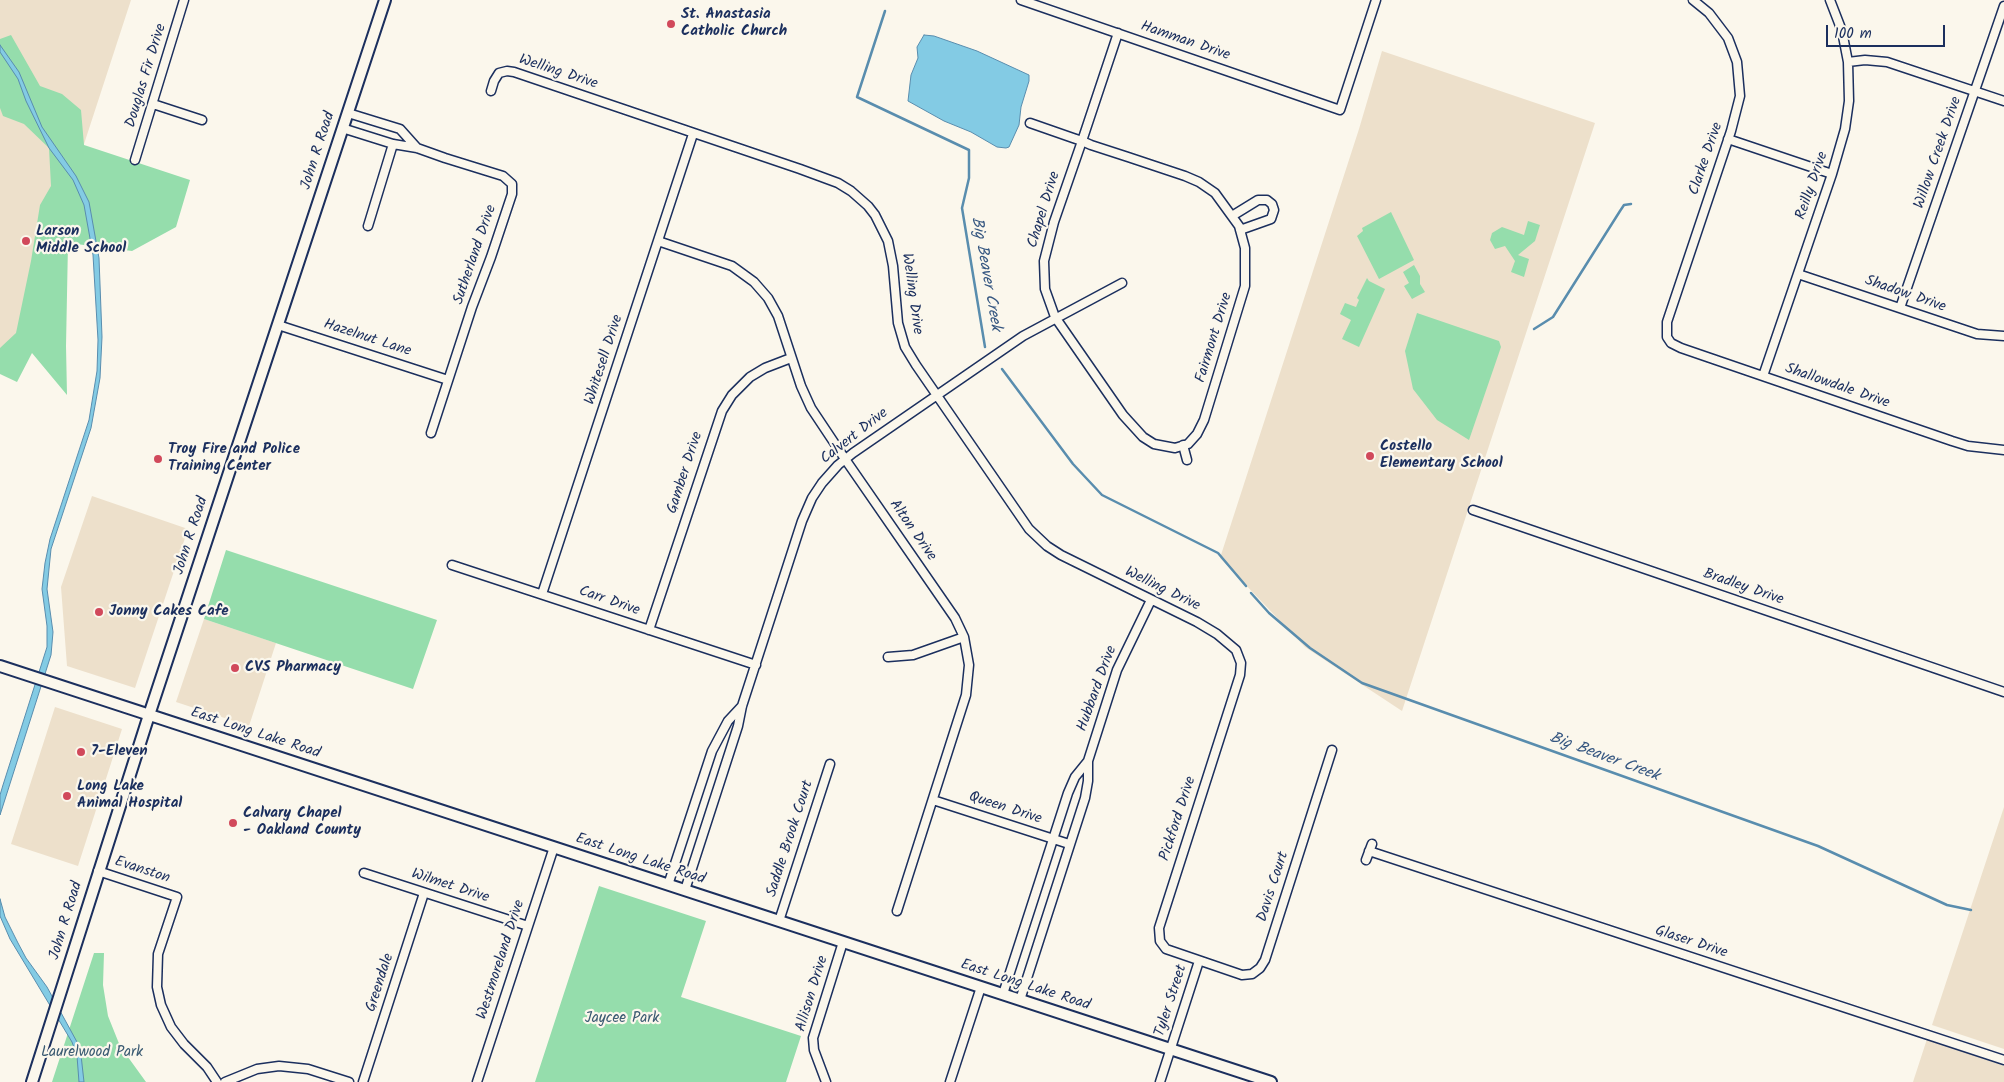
<!DOCTYPE html>
<html>
<head>
<meta charset="utf-8">
<style>
	body { margin:0 }
	#map { position:relative; width:2004px; height:1082px; overflow:hidden; background:#fbf7ec; font-family:Kalam,sans-serif }
	canvas { display:block }
	.scale { position:absolute; left:1826px; top:25px; width:119px; height:22px; box-sizing:border-box; border:2px solid #1b2f5e; border-top:0; padding-left:6px; font-size:15px; line-height:18px; white-space:nowrap; color:#1b2f5e; -webkit-text-stroke:4px #fbf7ec; paint-order:stroke }
</style>
</head>
<body>
<div id="map">
<canvas width="2004" height="1082"></canvas>
<div class="scale">100 m</div>
</div>
<script>
const c = document.querySelector('canvas').getContext('2d');
c.lineJoin = 'round';
function fill(path, color) {
  c.fillStyle = color;
  c.fill(path, 'evenodd');
}
function shape(rows) {
  const path = new Path2D();
  for (const r of rows) {
    path.moveTo(r[0], r[1]);
    for (let i = 2; i < r.length; i += 2) path.lineTo(r[i], r[i + 1]);
  }
  return path;
}
function stroke(path, color, width, dash) {
  c.strokeStyle = color;
  c.lineWidth = width;
  c.lineCap = dash ? 'butt' : 'round';
  c.setLineDash(dash || []);
  c.stroke(path);
}
function drawText(font, color, halo, rows, align = 'center') {
  c.font = font + ' Kalam,sans-serif';
  c.lineWidth = 4.5;
  c.setLineDash([]);
  c.textBaseline = 'middle';
  c.strokeStyle = halo;
  c.fillStyle = color;
  for (const [text, x, y, turn = 0] of rows) {
    c.save();
    c.translate(x, y);
    c.rotate((+turn || 0) * Math.PI / 180);
    c.textAlign = isNaN(turn) ? turn : align;
    if (halo) c.strokeText(text, 0, 0);
    c.fillText(text, 0, 0);
    c.restore();
  }
}
const built = shape([
	[0,0,131,0,9,374,0,371],
	[1382,51,1595,123,1402,711,1305,647,1220,558,1359,129],
	[92,496,188,529,135,688,67,666,61,587],
	[204,619,276,643,249,726,176,702],
	[55,707,122,729,78,866,11,844],
	[2004,807,2004,1049,1932,1025],
	[1927,1039,2004,1066,2004,1082,1913,1082]
]);
const green = shape([
	[11,35,40,86,62,94,81,110,84,145,190,180,176,227,132,251,68,243,66,346,67,395,32,353,17,382,0,374,0,348,16,333,31,261,40,205,51,186,49,148,24,124,3,116,0,108,0,39],
	[1391,212,1414,260,1379,279,1357,236,1363,231,1362,228],
	[1528,221,1540,225,1535,241,1518,255,1529,259,1524,277,1511,272,1515,261,1505,246,1495,249,1490,240,1492,233,1502,227,1524,235],
	[1414,265,1420,276,1420,284,1425,292,1412,299,1404,286,1409,283,1403,272],
	[1367,278,1369,281,1385,289,1359,347,1342,339,1351,320,1340,314,1345,303,1356,307,1359,300,1357,298],
	[1417,313,1499,341,1501,347,1469,440,1437,420,1413,389,1405,351],
	[226,550,437,620,413,689,204,619],
	[599,886,706,921,681,997,801,1036,786,1082,535,1082],
	[94,953,104,953,103,985,108,1016,120,1046,146,1082,52,1082]
]);
const water = shape([
	[924,35,934,36,977,51,1029,75,1029,81,1021,107,1019,125,1009,147,1006,148,997,147,971,132,944,121,908,101,911,75,918,58,917,47,924,35],
	[0,45,19,72,42,127,76,176,89,202,99,258,102,337,100,378,91,428,51,549,47,589,53,632,51,655,0,815,0,795,3,785,47,647,47,626,42,589,45,563,50,539,89,420,97,371,98,340,93,255,84,205,73,180,49,148,26,101,18,79,0,52,0,45],
	[0,899,5,917,18,943,26,958,47,987,77,1042,81,1055,84,1082,79,1082,77,1056,72,1042,10,939,0,916,0,899]
]);
const stream = shape([
	[885,11,857,97,969,150,969,178,962,208,985,347],
	[1534,329,1553,317,1620,211,1624,205,1631,204],
	[1002,369,1073,464,1102,495,1218,553,1246,586],
	[1251,593,1269,613,1310,648,1362,683,1818,846,1947,905,1971,910]
]);
const street = shape([
	[1021,0,1340,110,1376,0],
	[1693,0,1709,13,1728,38,1737,62,1740,96,1731,131,1667,322,1667,337,1671,343,1681,348,1952,441,1968,446,2004,450],
	[1848,62,1865,60,1887,62,2004,101],
	[491,91,494,81,499,73,507,71,514,72,800,169,838,183,851,191,868,206,875,215,888,241,893,266,898,323,905,347,916,365,1029,529,1047,546,1061,555,1197,622,1217,634,1236,650,1241,663,1240,675,1159,928,1160,941,1166,949,1242,975,1252,974,1260,968,1265,960,1332,750],
	[153,104,202,120],
	[348,113,400,129,417,148],
	[1030,123,1073,138,1082,141,1091,145,1128,157,1185,176,1199,182,1215,193,1239,226,1245,248,1245,286,1204,420,1197,434,1188,444,1175,448,1154,444,1143,437,1123,415,1055,317,1045,289,1044,261,1054,222,1082,141,1118,33],
	[342,128,393,144,417,148,445,158,503,176,512,184,512,194,491,257,472,307,431,433],
	[1728,139,1832,174],
	[135,160,184,0],
	[1232,216,1258,200,1267,200,1272,204,1274,210,1271,219,1240,230],
	[368,226,393,144],
	[658,241,732,266,754,282,768,298,778,316,801,386,811,408,845,459,955,618,964,637,969,665,966,695,897,911],
	[1798,274,1977,334,2004,336],
	[1900,308,2004,6],
	[278,325,448,380],
	[1763,376,1832,174,1845,129,1849,101,1848,62,1842,31,1830,0],
	[1183,445,1187,460],
	[1473,510,2004,692],
	[452,565,756,665],
	[542,594,693,134],
	[649,630,722,411,732,395,750,377,765,368,791,358],
	[888,657,913,655,964,637],
	[933,800,1069,844],
	[1369,851,2004,1060],
	[1366,860,1372,844],
	[98,871,177,897,158,954,157,987,161,1005,171,1027,184,1044,207,1067,217,1082],
	[364,873,528,926],
	[668,885,712,751,728,721,742,706],
	[685,890,738,726,742,706,802,521,812,498,822,483,838,465,853,453,1023,336,1122,283],
	[779,921,830,764],
	[1003,994,1068,793,1075,777,1088,761],
	[1020,1000,1085,798,1088,781,1088,761,1117,670,1151,600],
	[225,1082,257,1069,279,1066,308,1069,349,1082],
	[363,1082,424,893],
	[477,1082,554,847],
	[826,1082,814,1050,813,1038,843,942],
	[950,1082,981,987],
	[1160,1082,1199,961]
]);
const secondary = shape([
	[0,666,1271,1082],
	[32,1082,149,715,385,0]
]);
const markers = [
	[671,24,5,"#d1495b"],
	[26,241,5,"#d1495b"],
	[1370,456,5,"#d1495b"],
	[158,459,5,"#d1495b"],
	[99,612,5,"#d1495b"],
	[235,668,5,"#d1495b"],
	[81,752,5,"#d1495b"],
	[67,796,5,"#d1495b"],
	[233,823,5,"#d1495b"]
];
const poiNames = [
	["St. Anastasia",681,15],
	["Catholic Church",681,32],
	["Larson",36,232],
	["Middle School",36,249],
	["Costello",1380,447],
	["Elementary School",1380,464],
	["Troy Fire and Police",168,450],
	["Training Center",168,467],
	["Jonny Cakes Cafe",109,612],
	["CVS Pharmacy",245,668],
	["7-Eleven",91,752],
	["Long Lake",77,787],
	["Animal Hospital",77,804],
	["Calvary Chapel",243,814],
	["- Oakland County",243,831]
];
const streetNames = [
	["Hamman Drive",1185,42,19],
	["Welling Drive",558,73,18],
	["Douglas Fir Drive",147,76,-73],
	["John R Road",319,151,-72],
	["Willow Creek Drive",1939,153,-71],
	["Clarke Drive",1707,159,-71],
	["Reilly Drive",1813,186,-71],
	["Chapel Drive",1045,210,-73],
	["Sutherland Drive",476,255,-71],
	["Welling Drive",911,294,82],
	["Shadow Drive",1905,295,19],
	["Fairmont Drive",1215,338,-73],
	["Hazelnut Lane",367,339,18],
	["Whitesell Drive",605,360,-72],
	["Shallowdale Drive",1837,387,19],
	["Calvert Drive",855,437,-38],
	["Gamber Drive",686,473,-72],
	["Alton Drive",912,531,55],
	["John R Road",192,536,-72],
	["Bradley Drive",1743,588,19],
	["Welling Drive",1162,590,26],
	["Carr Drive",609,602,19],
	["Hubbard Drive",1098,689,-70],
	["East Long Lake Road",255,734,18],
	["Queen Drive",1005,809,18],
	["Pickford Drive",1179,819,-72],
	["Saddle Brook Court",791,839,-72],
	["East Long Lake Road",640,860,18],
	["Evanston",142,871,18],
	["Wilmet Drive",450,887,18],
	["Davis Court",1274,887,-72],
	["John R Road",67,921,-73],
	["Glaser Drive",1691,943,18],
	["Westmoreland Drive",502,960,-72],
	["Greendale",381,983,-72],
	["East Long Lake Road",1025,986,18],
	["Allison Drive",813,994,-73],
	["Tyler Street",1172,1001,-72]
];
const parkNames = [
	["Jaycee Park",622,1019],
	["Laurelwood Park",92,1053]
];
const waterNames = [
	["Big Beaver Creek",985,274,80],
	["Big Beaver Creek",1604,758,20]
];
fill(built, '#ede0cb');
fill(green, '#95ddac');
fill(water, '#83cbe4');
stroke(water, '#598dae', 1);
stroke(stream, '#598dae', 2.5);
stroke(street, '#1b2f5e', 11);
stroke(secondary, '#1b2f5e', 14);
stroke(street, '#fbf7ec', 8);
stroke(secondary, '#fbf7ec', 10);
for (const [x, y, r, color] of markers) {
  const dot = new Path2D();
  dot.arc(x, y, r, 0, 2 * Math.PI);
  c.fillStyle = color;
  c.fill(dot);
  stroke(dot, '#fbf7ec', 2);
}
drawText('bold 15px', '#1b2f5e', '#fbf7ec', poiNames, 'left');
drawText('15px', '#1b2f5e', '#fbf7ec', streetNames);
drawText('15px', '#3a5a72', '#fbf7ec', parkNames);
drawText('italic 16px', '#355680', '#fbf7ec', waterNames);
</script>
</body>
</html>
